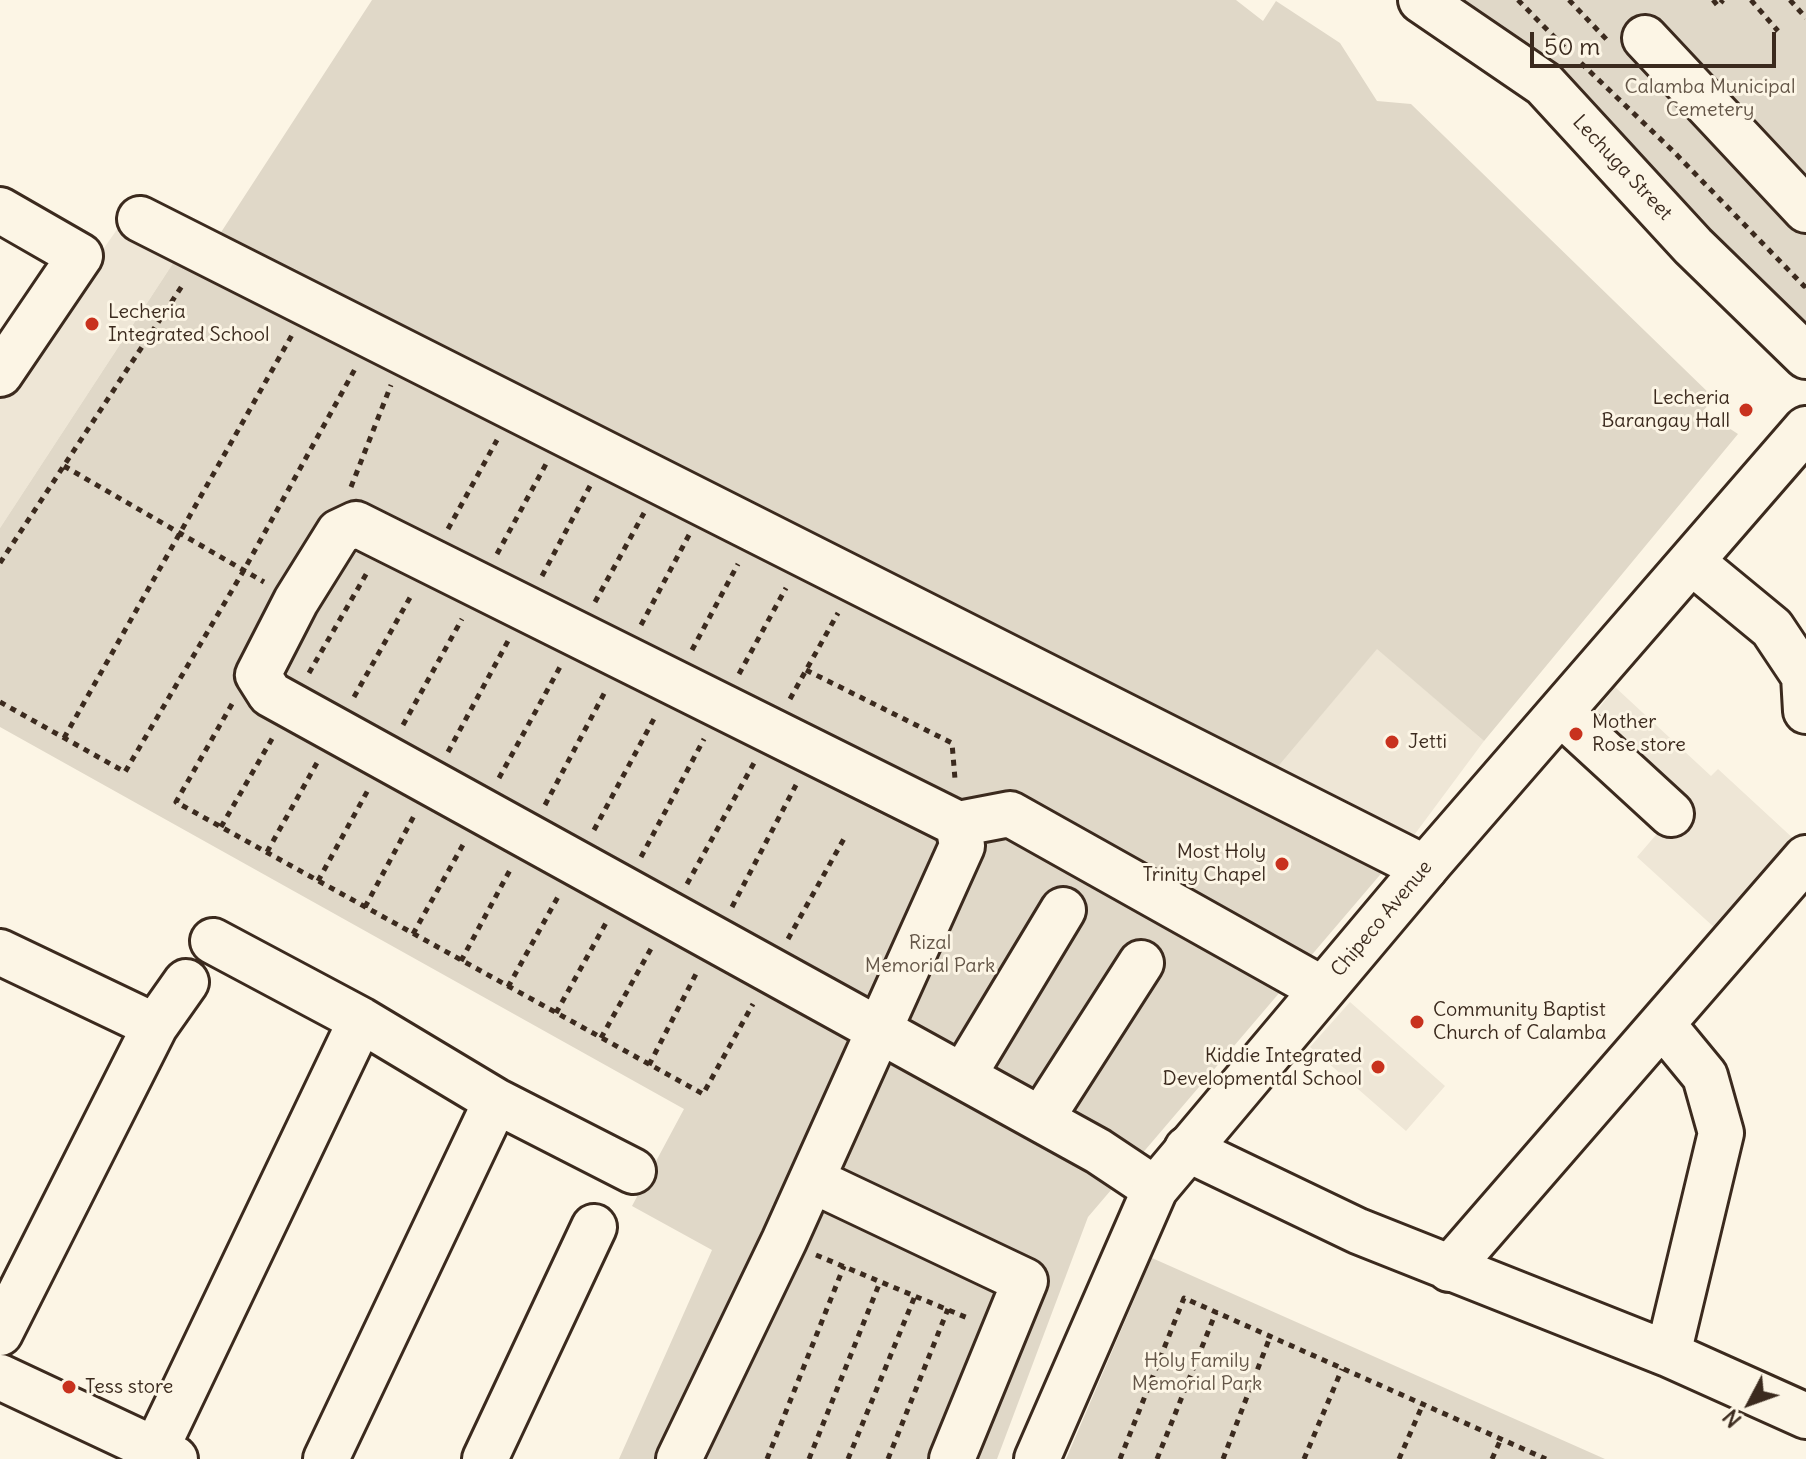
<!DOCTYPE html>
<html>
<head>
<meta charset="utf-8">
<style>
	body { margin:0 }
	#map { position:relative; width:1806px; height:1459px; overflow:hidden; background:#fcf5e5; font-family:Delius,sans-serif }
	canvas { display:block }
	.north { position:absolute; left:1710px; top:1363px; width:80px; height:80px; -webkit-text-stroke:6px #fcf5e5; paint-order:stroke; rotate:229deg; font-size:22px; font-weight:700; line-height:32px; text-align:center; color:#3b2a1e }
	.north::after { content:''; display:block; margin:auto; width:28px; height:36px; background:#3b2a1e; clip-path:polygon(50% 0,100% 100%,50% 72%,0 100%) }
	.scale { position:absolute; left:1530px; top:32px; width:246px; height:36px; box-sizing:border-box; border:4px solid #3b2a1e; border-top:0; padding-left:10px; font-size:24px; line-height:28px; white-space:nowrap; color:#3b2a1e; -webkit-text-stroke:6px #fcf5e5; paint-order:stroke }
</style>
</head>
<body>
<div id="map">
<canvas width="1806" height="1459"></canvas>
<div class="north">N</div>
<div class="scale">50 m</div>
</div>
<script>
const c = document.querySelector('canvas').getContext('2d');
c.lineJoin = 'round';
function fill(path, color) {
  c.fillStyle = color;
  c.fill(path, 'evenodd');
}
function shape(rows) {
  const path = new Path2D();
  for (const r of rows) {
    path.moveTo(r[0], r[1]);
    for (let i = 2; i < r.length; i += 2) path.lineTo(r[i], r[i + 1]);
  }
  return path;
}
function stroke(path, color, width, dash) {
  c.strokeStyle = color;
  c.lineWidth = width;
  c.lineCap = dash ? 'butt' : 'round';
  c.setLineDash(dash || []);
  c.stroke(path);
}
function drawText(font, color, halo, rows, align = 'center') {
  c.font = font + ' Delius,sans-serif';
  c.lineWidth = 6;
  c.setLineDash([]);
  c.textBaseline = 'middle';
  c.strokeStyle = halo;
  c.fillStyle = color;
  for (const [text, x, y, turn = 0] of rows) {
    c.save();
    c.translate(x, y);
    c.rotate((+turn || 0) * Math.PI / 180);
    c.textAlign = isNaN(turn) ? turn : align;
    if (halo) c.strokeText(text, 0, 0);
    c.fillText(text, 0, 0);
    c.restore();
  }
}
const built = shape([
	[125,218,181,251,0,528,0,397],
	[1377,648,1484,741,1406,846,1271,775],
	[1615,687,1711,776,1718,769,1796,841,1716,929,1637,857,1667,822,1575,740],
	[1350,1002,1445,1086,1406,1131,1310,1047]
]);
const green = shape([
	[372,0,1236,0,1263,21,1276,1,1340,43,1377,101,1411,104,1714,398,1703,411,1738,434,1484,741,1377,649,1271,775,216,240],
	[1455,0,1806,0,1806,335],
	[181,251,1391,862,1088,1217,997,1459,619,1459,712,1250,632,1206,684,1109,0,727,0,528],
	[1152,1258,1605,1459,1066,1459]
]);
const path = shape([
	[1518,0,1568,51],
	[1569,0,1608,41],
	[1713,0,1718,6,1723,0],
	[1751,0,1778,31],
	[1790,0,1806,18],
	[1581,63,1674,152,1804,286,1806,284],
	[64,466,264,582],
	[351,487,391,385],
	[448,529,497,440],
	[497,554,546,464],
	[0,563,184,283],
	[542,576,590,486],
	[595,602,644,513],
	[641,625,689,535],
	[692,650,738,564],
	[806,670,952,743,955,779],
	[309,673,368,571],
	[739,674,786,588],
	[354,697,412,594],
	[790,699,838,613],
	[0,702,125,772,244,570,355,369],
	[232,704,176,802,703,1094,753,1004],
	[403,725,462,619],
	[64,738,292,335],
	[448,752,508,641],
	[499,778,560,667],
	[545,805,606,690],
	[221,827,273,737],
	[594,830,656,715],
	[267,852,318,761],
	[641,857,704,739],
	[318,881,368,790],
	[687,884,754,763],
	[365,907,415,814],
	[732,907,796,785],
	[413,934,464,843],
	[788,939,846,835],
	[461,961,510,870],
	[508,987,559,895],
	[556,1013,606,923],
	[601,1038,653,945],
	[649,1065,697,972],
	[816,1255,970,1319],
	[767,1459,844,1266],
	[809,1459,880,1282],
	[848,1459,915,1296],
	[888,1459,948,1309],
	[1120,1459,1184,1298,1546,1459],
	[1157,1459,1216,1312],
	[1223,1459,1270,1337],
	[1304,1459,1342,1369],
	[1399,1459,1423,1404],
	[1492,1459,1501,1439]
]);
const minor = shape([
	[1421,0,1544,84,1693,246,1806,356],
	[1645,38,1806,210],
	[0,210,80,256,0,374],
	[140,219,1425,868],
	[1692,562,1772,628,1804,676,1806,711],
	[1561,713,1671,814],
	[213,941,361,1020,496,1101,633,1171],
	[0,952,155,1026],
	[1663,1025,1705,1076,1721,1133,1668,1354],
	[963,1076,1063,910],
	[1041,1119,1141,963],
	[1187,1149,1358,1231,1668,1354,1806,1416],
	[812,1180,1025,1281,952,1459],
	[1155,1189,1098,1151,270,694,258,675,296,601,339,532,356,524,386,539,958,824,1010,814,1322,989],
	[1449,1269,1806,858],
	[0,1333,155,1026,186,982],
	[0,1377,175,1459],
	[156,1449,361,1020],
	[326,1459,496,1101],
	[485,1459,594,1227],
	[679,1459,784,1241,962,846,958,824]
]);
const major = shape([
	[1037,1459,1155,1189,1431,861,1806,429]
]);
const markers = [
	[92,324,8,"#c8321e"],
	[1746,410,8,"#c8321e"],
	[1576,734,8,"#c8321e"],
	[1392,742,8,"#c8321e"],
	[1282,864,8,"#c8321e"],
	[1417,1022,8,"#c8321e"],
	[1378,1067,8,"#c8321e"],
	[69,1387,8,"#c8321e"]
];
const parkNames = [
	["Calamba Municipal",1710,87],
	["Cemetery",1710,110],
	["Rizal",930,943],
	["Memorial Park",930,966],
	["Holy Family",1197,1361],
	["Memorial Park",1197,1384]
];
const streetNames = [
	["Lechuga Street",1622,168,47],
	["Chipeco Avenue",1382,919,-50]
];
const poiNames = [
	["Lecheria",108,312],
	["Integrated School",108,335],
	["Lecheria",1730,398,"right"],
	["Barangay Hall",1730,421,"right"],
	["Mother",1592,722],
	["Rose store",1592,745],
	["Jetti",1408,742],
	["Most Holy",1266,852,"right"],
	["Trinity Chapel",1266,875,"right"],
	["Community Baptist",1433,1010],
	["Church of Calamba",1433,1033],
	["Kiddie Integrated",1362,1056,"right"],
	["Developmental School",1362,1079,"right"],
	["Tess store",85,1387]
];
fill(built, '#eee6d6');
fill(green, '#e0d8c8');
stroke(minor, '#3b2a1e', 50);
stroke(major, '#3b2a1e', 50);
stroke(path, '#3b2a1e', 5, [6, 6]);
stroke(minor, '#fcf5e5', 44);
stroke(major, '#fcf5e5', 44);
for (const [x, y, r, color] of markers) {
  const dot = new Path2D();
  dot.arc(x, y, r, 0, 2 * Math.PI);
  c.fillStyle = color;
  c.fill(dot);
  stroke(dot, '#fcf5e5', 3);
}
drawText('20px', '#645648', '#fcf5e5', parkNames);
drawText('20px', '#3b2a1e', '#fcf5e5', streetNames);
drawText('20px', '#3b2a1e', '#fcf5e5', poiNames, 'left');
</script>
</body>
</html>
